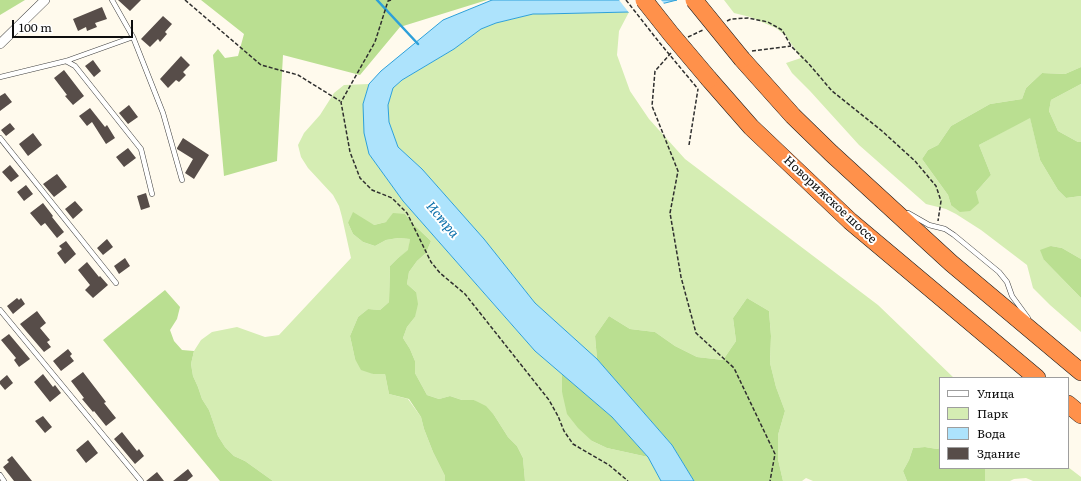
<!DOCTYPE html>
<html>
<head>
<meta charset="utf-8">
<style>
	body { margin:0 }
	#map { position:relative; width:1081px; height:481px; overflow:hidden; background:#fffaed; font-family:Literata,serif }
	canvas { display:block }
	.legend { position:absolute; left:939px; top:377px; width:130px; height:92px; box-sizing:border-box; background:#fff; border:1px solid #9e9e9e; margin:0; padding:5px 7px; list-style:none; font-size:12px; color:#0d0d0d }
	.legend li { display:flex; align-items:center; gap:8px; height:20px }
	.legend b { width:20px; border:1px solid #9e9e9e }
	.scale { position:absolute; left:12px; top:20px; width:121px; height:18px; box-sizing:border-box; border:2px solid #0d0d0d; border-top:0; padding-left:5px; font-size:12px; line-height:14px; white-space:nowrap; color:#0d0d0d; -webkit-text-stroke:3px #fff; paint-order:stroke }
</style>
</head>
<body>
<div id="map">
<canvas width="1081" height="481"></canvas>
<ul class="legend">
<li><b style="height:5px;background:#fff"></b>Улица</li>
<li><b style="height:11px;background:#d5edb3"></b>Парк</li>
<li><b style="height:11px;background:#ade3fc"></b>Вода</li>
<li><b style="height:11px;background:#574d49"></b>Здание</li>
</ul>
<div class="scale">100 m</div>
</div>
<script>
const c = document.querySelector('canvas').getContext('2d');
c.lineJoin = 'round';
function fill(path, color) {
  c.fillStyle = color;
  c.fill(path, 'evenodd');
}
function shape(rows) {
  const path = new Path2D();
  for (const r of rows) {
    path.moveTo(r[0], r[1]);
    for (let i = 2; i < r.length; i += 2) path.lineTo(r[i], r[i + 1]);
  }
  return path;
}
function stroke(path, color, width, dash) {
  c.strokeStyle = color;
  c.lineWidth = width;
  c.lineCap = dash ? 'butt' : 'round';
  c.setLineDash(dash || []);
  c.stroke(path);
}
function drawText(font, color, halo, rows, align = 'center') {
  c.font = font + ' Literata,serif';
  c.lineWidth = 4;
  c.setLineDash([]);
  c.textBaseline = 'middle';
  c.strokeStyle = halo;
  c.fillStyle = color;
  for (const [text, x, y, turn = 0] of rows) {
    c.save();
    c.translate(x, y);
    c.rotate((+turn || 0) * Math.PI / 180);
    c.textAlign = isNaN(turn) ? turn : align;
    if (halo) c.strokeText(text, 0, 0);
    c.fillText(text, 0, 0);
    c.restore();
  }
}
const green = shape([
	[724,0,1081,0,1081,67,1065,74,1042,73,1026,88,1022,99,990,104,951,126,938,145,928,150,922,159,948,195,951,205,976,192,991,175,979,145,1030,117,1040,160,1058,190,1066,198,1081,196,1081,259,1062,248,1051,246,1044,260,1081,298,1081,332,1050,305,1033,288,1027,265,981,230,956,214,946,209,926,204,859,145,810,91,792,73,786,63,801,58,786,36,776,28,750,17,734,13],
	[629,12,619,31,617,55,630,91,649,119,685,159,878,305,954,378,940,378,940,448,937,449,925,447,913,448,909,460,903,471,907,481,813,481,806,478,802,481,783,481,778,459,778,435,785,411,776,387,770,363,771,336,769,311,747,298,733,318,736,341,723,360,697,357,675,346,655,332,630,329,609,316,595,336,597,359,535,303,484,239,422,169,398,147,389,122,388,105,393,88,402,80,454,49,481,29,496,23,533,14],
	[369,84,363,104,369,154,403,201,503,315,535,351,562,374,562,392,592,441,607,448,648,457,661,481,525,481,523,458,517,446,508,437,494,415,474,400,462,400,450,396,439,399,427,395,415,373,415,361,410,349,403,338,407,327,415,317,416,292,407,284,409,272,417,261,426,253,431,241,413,224,405,214,386,222,374,225,348,223,353,234,363,242,375,246,386,240,398,238,410,239,409,250,398,258,390,266,389,302,380,310,368,309,358,317,350,336,355,359,373,374,385,374,389,394,408,399,421,417,424,429,433,452,445,476,445,481,273,481,245,461,234,456,225,447,218,436,209,410,202,399,198,387,193,376,191,364,194,351,201,340,212,332,237,327,265,337,279,335,351,258,342,217,339,206,333,195,308,168,301,157,298,145,304,133,320,115,334,93,344,85],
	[1081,84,1081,142,1078,142,1058,131,1049,111,1051,100],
	[1068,467,1081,477,1081,481,1033,481,1026,478,1014,479,1010,481,985,481,985,468,1068,468]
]);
const forest = shape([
	[0,0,25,0,0,15],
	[201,0,487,0,400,27,360,75,283,55,277,161,224,176,213,55,218,49,225,58,238,56,244,34],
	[1081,67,1081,84,1051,100,1049,111,1058,131,1078,142,1081,142,1081,196,1066,198,1058,190,1040,160,1030,118,979,145,991,175,976,192,979,203,970,211,960,212,951,205,948,195,922,159,928,150,938,145,951,126,990,104,1022,99,1026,88,1042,73,1065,74],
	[353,212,374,225,386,222,393,213,405,214,413,224,431,241,426,253,417,261,409,272,407,284,416,292,418,304,415,317,407,327,403,338,410,349,415,361,415,373,427,395,439,399,450,396,462,400,474,400,486,406,494,415,508,437,517,446,523,458,525,481,445,481,445,476,433,452,424,429,421,417,409,399,389,394,385,374,373,374,361,370,355,359,350,336,358,317,368,309,380,310,389,302,390,266,398,258,408,250,410,239,398,238,386,240,375,246,363,242,353,234,348,223],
	[1051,246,1062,248,1081,259,1081,298,1044,260,1040,250],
	[165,290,180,307,177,319,170,330,174,341,182,350,194,351,191,364,193,376,198,387,202,399,209,410,218,436,225,447,234,456,245,461,273,481,220,481,103,340],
	[747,298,769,311,771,336,770,363,776,387,785,411,778,435,778,459,783,481,694,481,672,445,597,359,595,336,609,316,630,329,655,332,675,346,697,357,723,360,736,341,733,318],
	[562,374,612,417,648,457,607,448,592,441,578,428,567,414,562,392],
	[925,447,937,449,940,448,940,468,985,468,985,481,907,481,903,471,909,460,913,448]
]);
const water = shape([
	[492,0,677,0,629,12,543,14,533,14,496,23,481,29,454,49,402,80,393,88,388,105,389,122,398,147,422,169,484,239,535,303,597,359,672,445,694,481,661,481,648,457,612,417,535,351,403,201,369,154,364,133,363,104,369,84,381,71,443,20,492,0]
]);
const pier = shape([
	[619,0,661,0,665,5,630,14]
]);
const stream = shape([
	[377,0,418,44]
]);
const building = shape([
	[118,0,141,0,130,11],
	[102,7,107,19,95,23,97,27,87,31,86,27,78,31,73,19],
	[163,16,172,24,165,32,167,34,160,42,158,39,150,47,141,39],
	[181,56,190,65,183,72,186,75,179,82,176,80,168,88,160,79],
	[93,60,101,71,94,77,85,66],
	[64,70,84,96,73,105,65,96,67,95,54,78],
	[5,93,12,102,0,111,0,96],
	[129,105,138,117,128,124,119,113],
	[90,108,105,127,107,125,115,138,106,144,92,122,87,126,79,116],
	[10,123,15,129,6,136,1,130],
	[33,133,42,145,28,156,19,144],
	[183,138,209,155,194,179,185,173,193,159,177,149,177,148],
	[128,148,136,158,124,167,116,157],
	[10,165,19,176,11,182,2,172],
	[57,174,67,187,54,197,43,184],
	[26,185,33,194,24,201,17,192],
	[146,193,150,207,141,210,137,196],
	[75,201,83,210,73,219,65,209],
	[43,203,53,216,52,217,64,232,57,238,45,223,41,226,30,213],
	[107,239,113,247,103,255,97,248],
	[66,241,76,254,65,264,57,253,62,249,59,246],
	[125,258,130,266,119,274,114,266],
	[87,262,99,277,100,276,108,285,93,298,85,290,90,285,78,270],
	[17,298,19,300,21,298,25,304,13,314,7,306],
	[37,311,46,323,40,328,50,340,47,342,51,347,44,352,20,324],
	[9,334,30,359,19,367,14,360,16,358,1,340],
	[68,349,72,354,70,356,74,361,61,371,53,361],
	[83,372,106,402,104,403,116,418,106,426,94,411,93,412,82,399,84,398,71,381],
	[43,374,53,387,55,385,61,393,50,402,34,382],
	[7,375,13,383,5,390,0,384,0,381],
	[43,416,52,427,45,433,35,421],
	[122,432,137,451,139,449,144,456,135,464,114,439],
	[88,440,98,453,86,463,76,450],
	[12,456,32,481,14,481,3,467,9,462,7,460],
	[188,469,193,476,187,481,173,481],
	[157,472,164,481,146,481]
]);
const path = shape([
	[185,0,261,65,298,75,340,101],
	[391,0,388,1,375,42,341,102,350,152,360,178,372,190,392,198,407,213,431,262,440,273,465,294,549,400,558,416,564,431,573,444,609,465,628,481],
	[727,21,731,19,748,18,768,22,782,30,791,46,809,64,832,91,882,131,915,161,936,186,941,201,938,221],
	[688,37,703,30],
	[752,51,791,46],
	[671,53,655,71,652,106,678,171,670,213,681,277,696,333,734,368,775,454,770,481],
	[689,145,698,89]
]);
const lane = shape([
	[112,0,133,37,163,113,182,180],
	[66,61,75,66,141,149,152,194],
	[0,77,66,61,133,37],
	[0,138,116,283],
	[908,213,929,225,945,229,954,235,999,272,1007,282,1012,296,1028,318],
	[0,310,141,481],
	[0,475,4,481]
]);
const street = shape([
	[0,44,45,0]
]);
const highway = shape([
	[742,59,793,116,831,153,951,263,1081,372],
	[709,79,751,127,850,221,1037,378],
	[1068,404,1081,415]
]);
const pathBridge = shape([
	[626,0,659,42,698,89]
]);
const highwayBridge = shape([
	[644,0,671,34,709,79],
	[694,0,742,59]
]);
const streetNames = [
	["Новорижское шоссе",830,200,43]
];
const waterNames = [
	["Истра",442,220,50]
];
fill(green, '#d5edb3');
fill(forest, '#badf91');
fill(water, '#ade3fc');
stroke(water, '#2da0d9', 1);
fill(pier, '#fffaed');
stroke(stream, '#2da0d9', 2.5);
fill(building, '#574d49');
stroke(lane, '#404040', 5.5);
stroke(street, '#404040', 10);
stroke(highway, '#1e1e1e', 18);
stroke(path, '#2f2f2f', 1.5, [4, 2]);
stroke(lane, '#fff', 4.5);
stroke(street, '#fff', 9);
stroke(highway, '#ff914b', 17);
stroke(highwayBridge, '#1e1e1e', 18, []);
stroke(pathBridge, '#2f2f2f', 1.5, [4, 2]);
stroke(highwayBridge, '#ff914b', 17);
drawText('12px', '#0d0d0d', '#fff', streetNames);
drawText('italic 13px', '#0b6faa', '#fff', waterNames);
</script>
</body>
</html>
